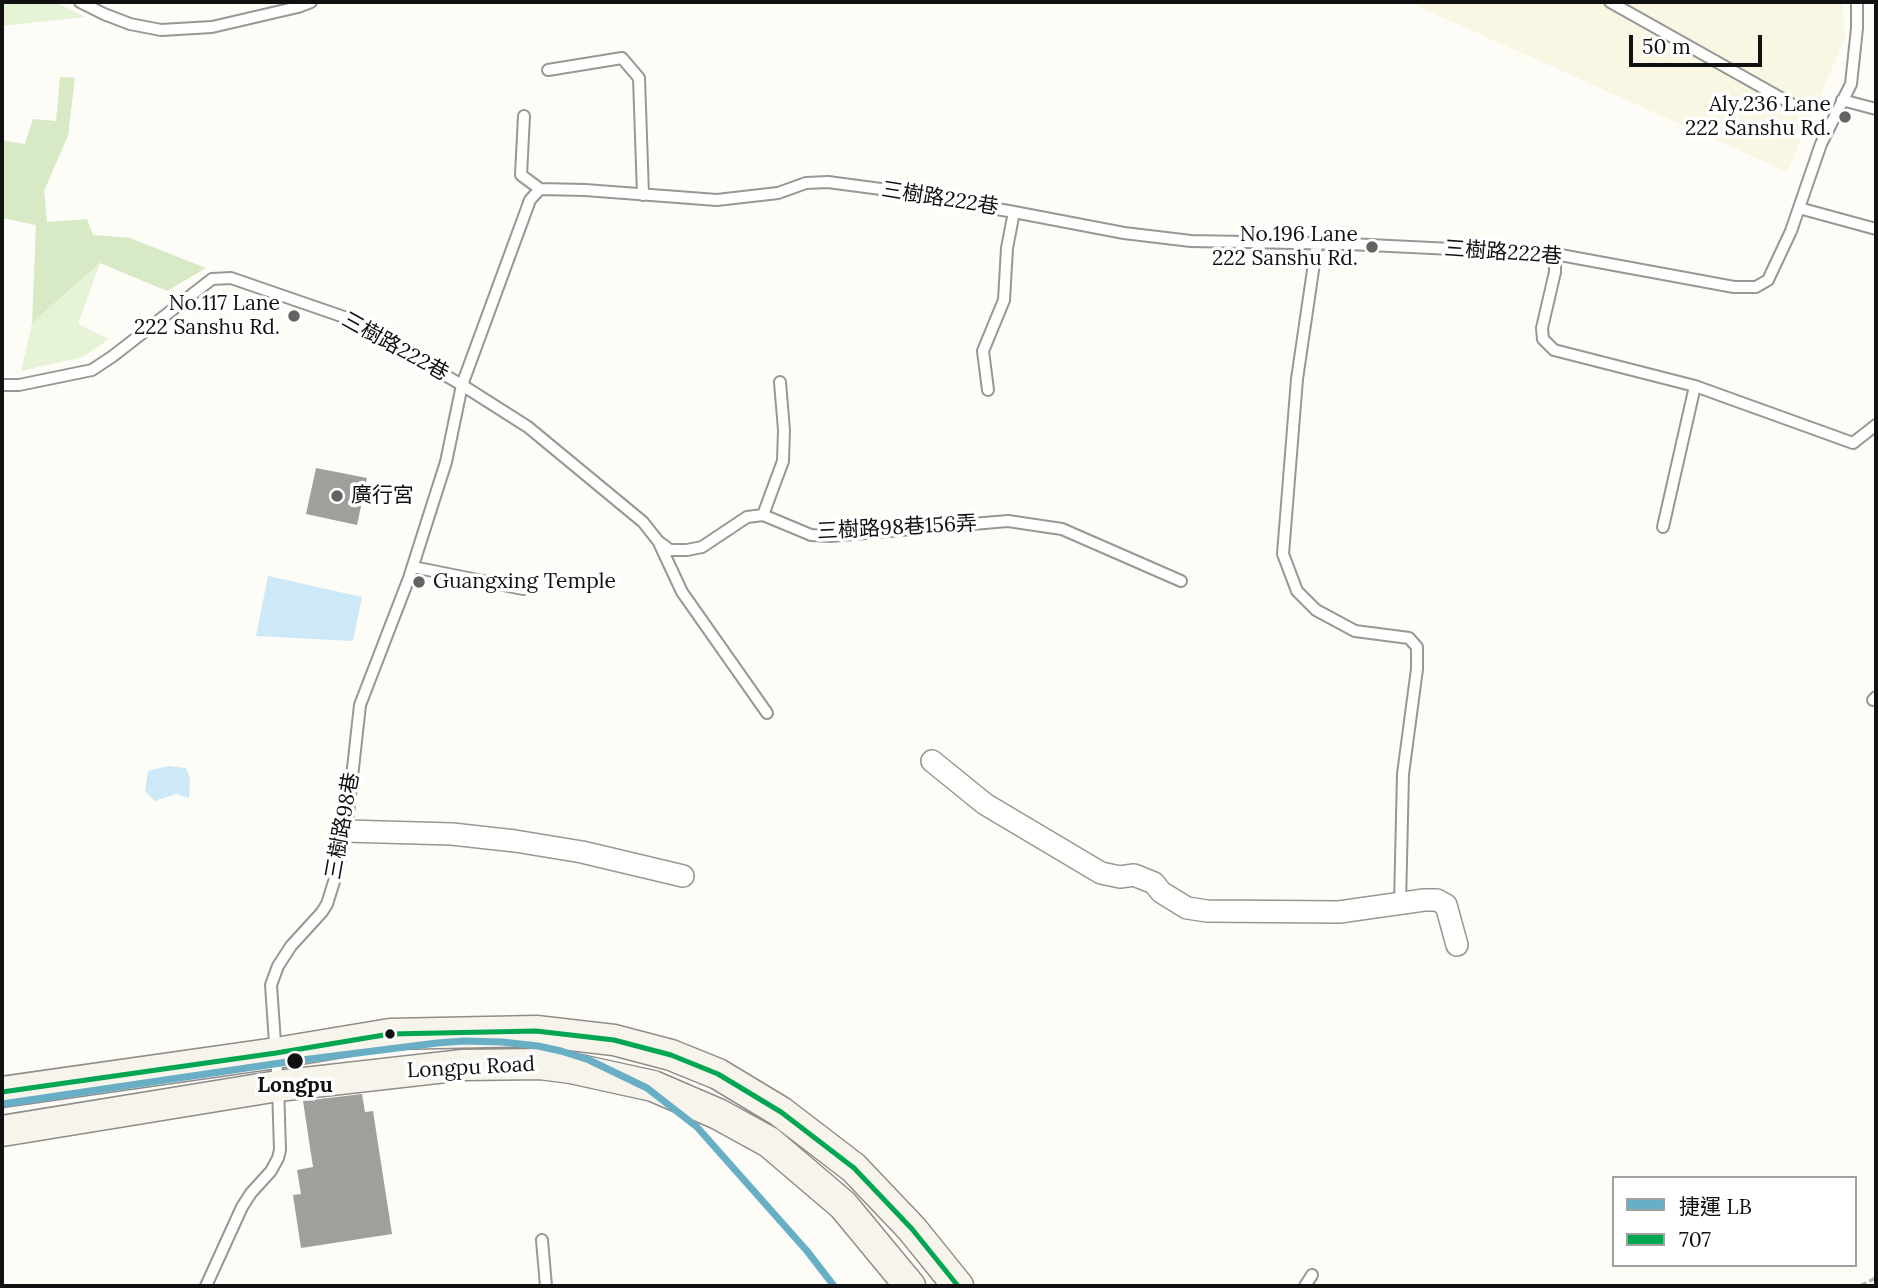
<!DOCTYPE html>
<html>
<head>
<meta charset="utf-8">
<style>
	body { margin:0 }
	#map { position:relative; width:1878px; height:1288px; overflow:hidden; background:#fdfcf7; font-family:Lora,"Noto Sans TC",serif }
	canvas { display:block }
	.frame { position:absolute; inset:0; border:4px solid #111; pointer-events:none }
	.legend { position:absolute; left:1612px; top:1176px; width:245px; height:91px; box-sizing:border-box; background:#fff; border:2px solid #a0a0a0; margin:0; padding:9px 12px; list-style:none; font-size:21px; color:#111 }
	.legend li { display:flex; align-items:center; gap:14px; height:35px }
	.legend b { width:35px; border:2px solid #a0a0a0 }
	.scale { position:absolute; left:1629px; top:35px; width:133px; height:32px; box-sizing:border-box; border:4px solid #111; border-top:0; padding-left:9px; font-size:21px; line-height:24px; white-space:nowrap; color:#111; -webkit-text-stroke:5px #fff; paint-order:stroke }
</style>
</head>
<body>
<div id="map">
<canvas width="1878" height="1288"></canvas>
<div class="frame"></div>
<ul class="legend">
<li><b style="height:9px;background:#68afc6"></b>捷運 LB</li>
<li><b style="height:9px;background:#00a651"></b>707</li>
</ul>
<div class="scale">50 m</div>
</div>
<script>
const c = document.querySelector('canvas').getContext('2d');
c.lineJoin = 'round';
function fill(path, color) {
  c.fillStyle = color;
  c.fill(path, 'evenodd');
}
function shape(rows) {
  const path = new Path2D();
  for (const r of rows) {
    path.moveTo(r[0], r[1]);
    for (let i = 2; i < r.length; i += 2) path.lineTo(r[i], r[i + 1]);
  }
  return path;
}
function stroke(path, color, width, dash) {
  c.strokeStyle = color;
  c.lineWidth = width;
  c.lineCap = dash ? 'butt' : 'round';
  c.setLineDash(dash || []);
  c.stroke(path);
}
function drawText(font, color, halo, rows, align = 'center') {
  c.font = font + ' Lora,"Noto Sans TC",serif';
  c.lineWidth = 7;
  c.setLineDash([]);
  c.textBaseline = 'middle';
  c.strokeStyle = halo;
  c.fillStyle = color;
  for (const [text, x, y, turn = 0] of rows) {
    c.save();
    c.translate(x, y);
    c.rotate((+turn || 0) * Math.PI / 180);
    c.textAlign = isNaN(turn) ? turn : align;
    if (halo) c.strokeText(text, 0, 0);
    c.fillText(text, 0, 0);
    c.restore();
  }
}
const farmland = shape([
	[1408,2,1842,2,1845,39,1787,172]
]);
const green = shape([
	[2,2,55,2,85,17,2,26],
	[100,263,78,324,109,339,83,357,21,371,32,323]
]);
const forest = shape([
	[60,77,75,78,68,136,44,191,47,222,87,219,93,235,130,238,206,268,167,291,100,263,32,323,36,225,2,218,2,140,25,144,33,119,56,121]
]);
const water = shape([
	[268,576,362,597,353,641,256,636],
	[168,766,186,768,190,779,189,798,176,794,155,801,145,791,148,771]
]);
const building = shape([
	[316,468,367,478,357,525,306,514],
	[362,1094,365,1112,373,1111,392,1234,301,1248,293,1195,301,1194,297,1170,313,1167,303,1101]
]);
const path = shape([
	[1860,1286,1876,1278]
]);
const lane = shape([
	[80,2,104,14,130,24,161,30,212,27,298,7,311,2],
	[1610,2,1790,103],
	[548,70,622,58,639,78,643,195],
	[1842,100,1876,109],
	[524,116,521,175,540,189],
	[1799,208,1876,229],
	[1317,243,1297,379,1283,554,1297,591,1316,610,1355,631,1409,638,1417,647,1417,669,1403,774,1400,904],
	[1555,254,1555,272,1542,328,1543,339,1554,350,1695,386,1853,443,1876,425],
	[2,385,19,385,92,370,113,356,212,279,231,278,344,317,462,385,528,427,643,522,658,541,670,550,687,550,702,547,747,517,763,515,811,535,830,536,1008,521,1062,529,1181,581],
	[988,390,983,351,1004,300,1007,248,1014,212],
	[763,515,783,461,784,430,780,382],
	[1663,527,1695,386],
	[660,545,682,592,767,713],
	[413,567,523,589],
	[1873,700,1876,697],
	[542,1240,546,1286],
	[206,1286,242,1207,251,1193,271,1171,278,1158,280,1150,278,1086,271,985,278,966,291,946,322,912,327,904,337,872,346,831,360,705,409,578,446,462,462,385,530,200,540,189,585,190,717,200,778,193,806,183,828,182,896,191,1014,212,1124,233,1191,241,1349,244,1555,254,1734,287,1756,287,1768,280,1791,231,1821,144,1851,84,1857,28,1857,2],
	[1305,1286,1312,1275]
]);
const street = shape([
	[932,761,985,804,1101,873,1120,877,1134,875,1154,883,1161,892,1187,908,1207,911,1339,912,1424,900,1437,900,1446,905,1457,945],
	[346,831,452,834,515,841,582,852,683,876]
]);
const secondary = shape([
	[2,1092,276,1053,390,1034,536,1031,614,1040,671,1055,718,1074,781,1112,854,1168,912,1229,958,1286],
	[2,1131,278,1086,463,1065,540,1064,571,1068,653,1086,718,1114,769,1142,843,1205,910,1286]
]);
const bus1 = shape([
	[2,1092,276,1053,390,1034,536,1031,614,1040,671,1055,718,1074,781,1112,854,1168,912,1229,958,1286]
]);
const metro1 = shape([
	[2,1104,294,1061,437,1043,464,1041,502,1042,538,1046,561,1051,589,1060,647,1088,697,1127,807,1251,834,1286]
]);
const markers = [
	[1845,117,7,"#646362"],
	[1372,247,7,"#646362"],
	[294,316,7,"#646362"],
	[337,496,7,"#646362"],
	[419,582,7,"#646362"],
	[390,1034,6,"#111"],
	[295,1061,9,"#111"]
];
const poiNames = [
	["Aly.236 Lane",1831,105],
	["222 Sanshu Rd.",1831,129],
	["No.196 Lane",1358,235],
	["222 Sanshu Rd.",1358,259],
	["No.117 Lane",280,304],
	["222 Sanshu Rd.",280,328],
	["廣行宮",351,496,"left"],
	["Guangxing Temple",433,582,"left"]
];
const streetNames = [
	["三樹路222巷",940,199,9],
	["三樹路222巷",1503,253,4],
	["三樹路222巷",395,347,29],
	["三樹路98巷156弄",897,528,-3],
	["三樹路98巷",343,826,-80],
	["Longpu Road",471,1068,-3]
];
const stopNames = [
	["Longpu",295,1086]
];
fill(farmland, '#f9f7e4');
fill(green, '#e7f3d7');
fill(forest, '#d8eac5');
fill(water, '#cde8f7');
fill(building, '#a19f9c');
stroke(lane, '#979795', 14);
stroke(street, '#979795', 24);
stroke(secondary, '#8e8d8b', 33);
stroke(path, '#b9b9b8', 3.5, [7, 3.5]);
stroke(lane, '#fffffe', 10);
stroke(street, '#fffffe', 21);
stroke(secondary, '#f6f4eb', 30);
stroke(bus1, '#00a651', 5);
stroke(metro1, '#68afc6', 7);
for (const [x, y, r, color] of markers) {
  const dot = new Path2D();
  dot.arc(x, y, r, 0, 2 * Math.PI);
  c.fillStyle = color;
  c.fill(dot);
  stroke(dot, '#fff', 2.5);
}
drawText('21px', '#111', '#fff', poiNames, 'right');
drawText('21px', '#111', '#fff', streetNames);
drawText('bold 21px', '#111', '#fff', stopNames);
</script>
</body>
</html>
